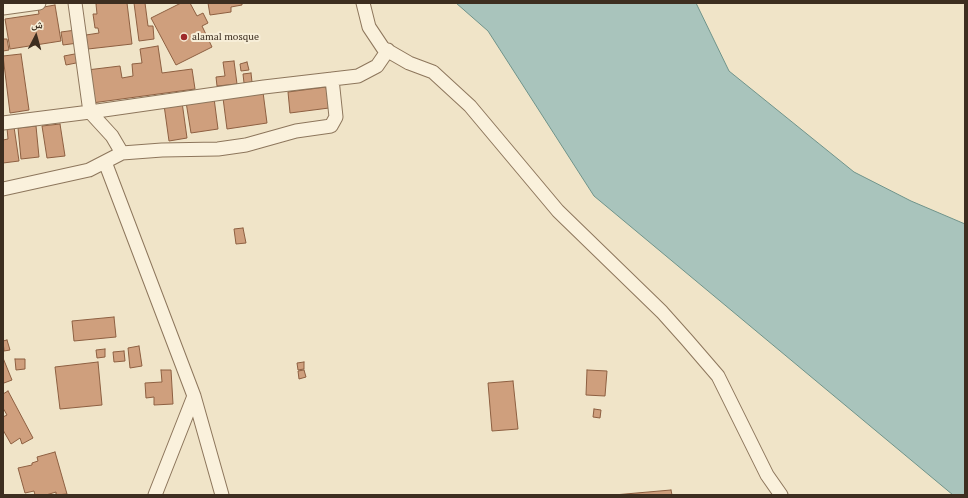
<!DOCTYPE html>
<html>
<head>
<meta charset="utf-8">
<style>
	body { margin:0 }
	#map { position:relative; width:968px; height:498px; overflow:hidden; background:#f0e4c8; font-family:"PT Serif","Noto Naskh Arabic",serif }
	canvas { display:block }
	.frame { position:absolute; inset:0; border:4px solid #3d2e20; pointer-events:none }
	.north { position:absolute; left:16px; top:16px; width:40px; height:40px; -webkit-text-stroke:3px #f7eed8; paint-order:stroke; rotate:6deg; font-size:11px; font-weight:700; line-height:16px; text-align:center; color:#3d2e20 }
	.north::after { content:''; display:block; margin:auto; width:14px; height:18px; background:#3d2e20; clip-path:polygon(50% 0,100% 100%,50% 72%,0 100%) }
</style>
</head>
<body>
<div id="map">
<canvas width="968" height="498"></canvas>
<div class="frame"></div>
<div class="north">ش</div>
</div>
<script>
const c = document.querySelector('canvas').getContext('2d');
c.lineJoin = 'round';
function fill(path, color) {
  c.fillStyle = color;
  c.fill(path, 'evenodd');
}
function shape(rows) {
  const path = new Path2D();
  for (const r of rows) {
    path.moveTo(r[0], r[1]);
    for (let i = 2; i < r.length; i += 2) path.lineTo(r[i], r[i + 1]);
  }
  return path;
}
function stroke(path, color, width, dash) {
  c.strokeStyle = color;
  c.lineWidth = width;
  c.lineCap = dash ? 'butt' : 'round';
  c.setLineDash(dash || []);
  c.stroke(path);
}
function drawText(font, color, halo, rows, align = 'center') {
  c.font = font + ' "PT Serif",serif';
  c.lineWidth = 4;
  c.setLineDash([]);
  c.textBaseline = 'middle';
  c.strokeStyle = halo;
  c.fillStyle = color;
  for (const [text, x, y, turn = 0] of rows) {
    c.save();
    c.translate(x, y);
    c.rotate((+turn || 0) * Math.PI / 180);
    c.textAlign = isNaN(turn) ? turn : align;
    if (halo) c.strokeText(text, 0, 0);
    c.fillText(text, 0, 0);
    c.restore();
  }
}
const water = shape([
	[456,3,696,3,729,71,854,172,911,201,965,224,965,495,953,495,594,196,488,31,456,3]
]);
const building = shape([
	[99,3,127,3,132,44,88,49,86,35,99,33,98,28,95,28,93,14,97,14,96,4,99,3],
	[134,3,145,3,148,26,153,26,154,39,139,41,134,3],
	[181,3,190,3,197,16,203,13,208,23,202,26,212,47,176,65,151,18,181,3],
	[208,3,242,3,242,5,231,7,231,12,210,15,208,3],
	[55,5,61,41,10,49,5,19,39,14,38,8,55,5],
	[76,30,78,43,63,45,61,32,76,30],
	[3,39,7,39,9,50,3,51,3,39],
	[158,46,162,73,192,69,195,89,92,103,87,70,120,66,122,78,133,76,132,64,142,63,140,49,158,46],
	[80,53,81,62,66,65,64,56,80,53],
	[21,54,29,110,10,113,3,56,21,54],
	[234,61,237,84,217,86,216,77,225,76,223,62,234,61],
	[247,62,249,70,241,71,240,64,247,62],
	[251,73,252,82,244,83,243,74,251,73],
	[326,87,329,108,290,113,288,92,326,87],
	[263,92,267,123,227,129,223,98,263,92],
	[214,98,218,129,191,133,186,102,214,98],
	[182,102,187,138,169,141,164,105,182,102],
	[60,124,65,156,47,158,42,126,60,124],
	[36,126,39,157,21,159,18,128,36,126],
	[14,127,19,161,3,163,3,140,8,139,7,128,14,127],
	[243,228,246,243,236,244,234,229,243,228],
	[114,317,116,337,74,341,72,321,114,317],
	[7,340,10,350,4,351,3,341,7,340],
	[139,346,142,366,130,368,128,348,139,346],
	[105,349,105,357,97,358,96,350,105,349],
	[124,351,125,361,114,362,113,352,124,351],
	[3,358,12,380,4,383,3,381,3,358],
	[15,359,25,359,25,369,16,370,15,359],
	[98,362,102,405,60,409,55,367,98,362],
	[304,362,304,369,298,370,297,363,304,362],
	[161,370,171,370,173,404,154,405,154,397,146,398,145,383,162,382,161,370],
	[304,370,306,377,299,379,298,371,304,370],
	[587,370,607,371,605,396,586,395,587,370],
	[513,381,518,429,492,431,488,383,513,381],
	[8,391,33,438,22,444,20,438,11,444,3,430,3,417,7,415,3,408,3,394,8,391],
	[594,409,601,410,600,418,593,417,594,409],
	[55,452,67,494,56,495,56,492,46,495,35,495,34,491,25,493,18,468,32,465,32,463,38,461,37,457,55,452],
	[671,490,672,495,614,495,671,490]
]);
const minor = shape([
	[75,3,90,112,112,136,122,153],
	[363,3,369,27,383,48,409,63,433,72,470,106,558,211,662,312,687,340,718,376,767,475,781,495],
	[3,8,39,3],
	[3,123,90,112,264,87,358,76,377,66,388,50],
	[105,162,194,396,222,495],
	[3,189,89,170,122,153,162,150,218,149,246,145,296,131,331,126,336,117,332,79],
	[155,495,194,396]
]);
const markers = [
	[184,37,4,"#9e2a2b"]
];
const poiNames = [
	["alamal mosque",192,37]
];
fill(water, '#a9c4bc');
stroke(water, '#6f938a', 1);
fill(building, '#cf9f7d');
stroke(building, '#8d5f41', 1);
stroke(minor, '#8d765c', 15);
stroke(minor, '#faf1dc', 13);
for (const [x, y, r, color] of markers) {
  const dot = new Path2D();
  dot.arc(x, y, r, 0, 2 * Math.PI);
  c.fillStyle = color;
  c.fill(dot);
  stroke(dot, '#f7eed8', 1.5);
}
drawText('10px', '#3d2e20', '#f7eed8', poiNames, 'left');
</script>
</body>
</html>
